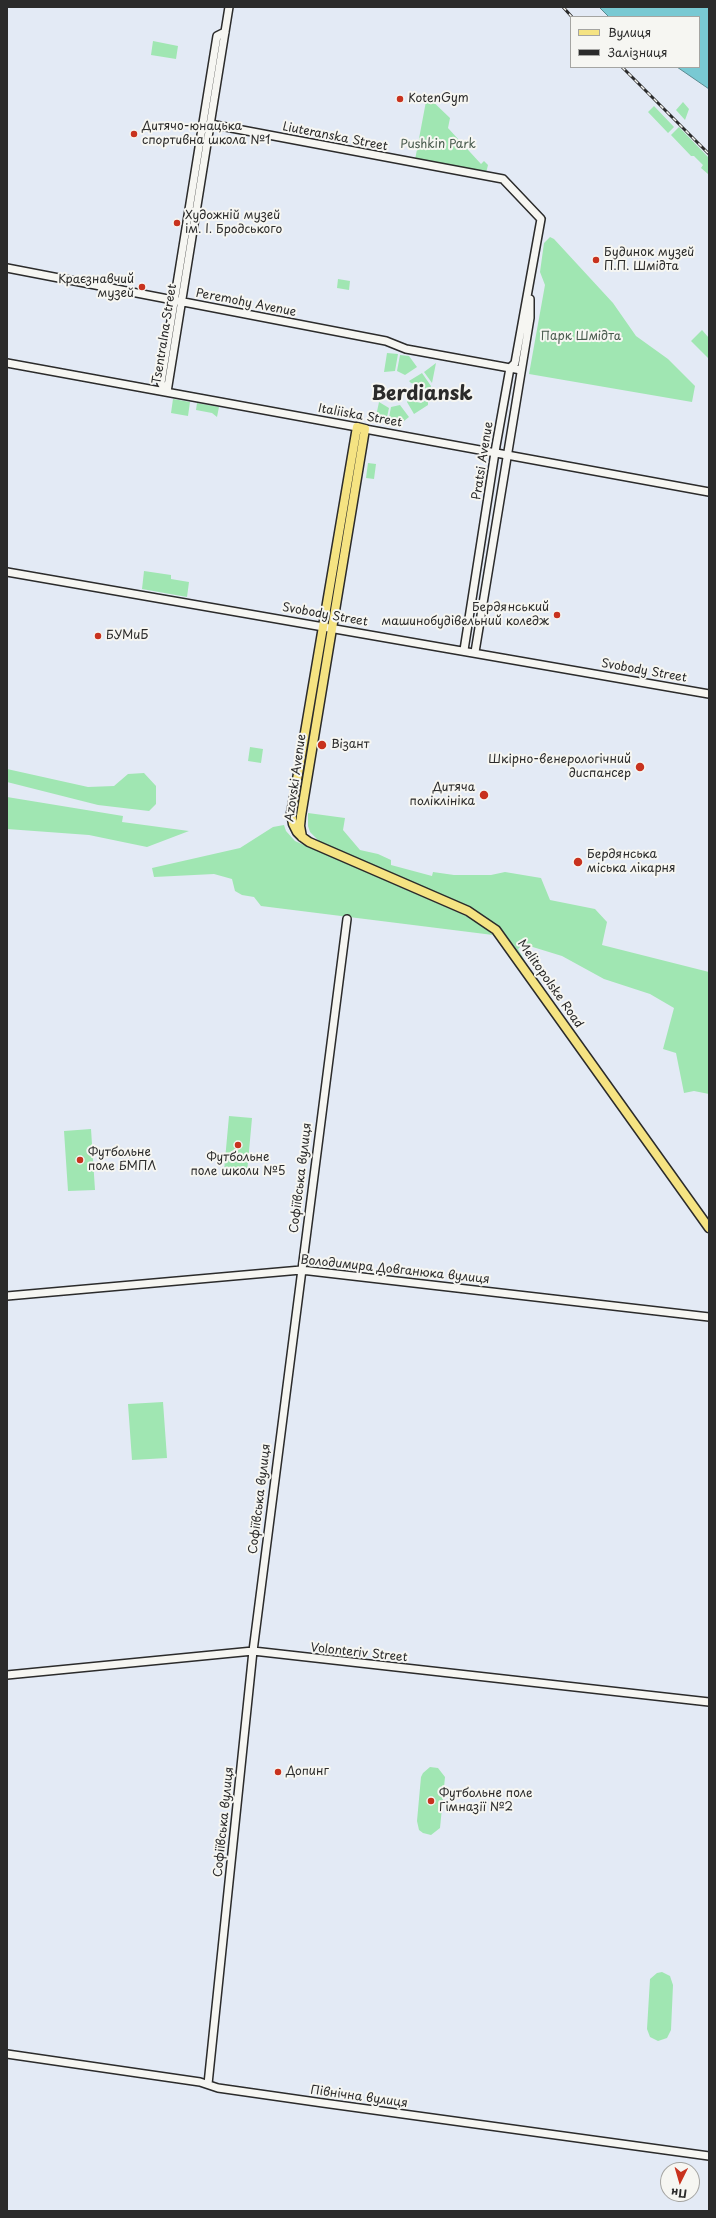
<!DOCTYPE html>
<html>
<head>
<meta charset="utf-8">
<style>
	body { margin:0 }
	#map { position:relative; width:716px; height:2218px; overflow:hidden; background:#e3eaf5; font-family:"Playpen Sans",sans-serif }
	canvas { display:block }
	.frame { position:absolute; inset:0; border:8px solid #2b2b2b; pointer-events:none }
	.legend { position:absolute; left:570px; top:16px; width:130px; height:52px; box-sizing:border-box; background:#f6f6f2; border:1px solid #a5a5a2; margin:0; padding:5px 7px; list-style:none; font-size:12px; color:#2b2b2b }
	.legend li { display:flex; align-items:center; gap:8px; height:20px }
	.legend b { width:20px; border:1px solid #a5a5a2 }
	.north { position:absolute; left:660px; top:2162px; width:40px; height:40px; box-sizing:border-box; background:#f6f6f2; border:1px solid #a5a5a2; border-radius:50%; rotate:185deg; font-size:11px; font-weight:700; line-height:16px; text-align:center; color:#2b2b2b }
	.north::after { content:''; display:block; margin:auto; width:14px; height:18px; background:#c8321e; clip-path:polygon(50% 0,100% 100%,50% 72%,0 100%) }
</style>
</head>
<body>
<div id="map">
<canvas width="716" height="2218"></canvas>
<div class="frame"></div>
<ul class="legend">
<li><b style="height:5px;background:#f5e382"></b>Вулиця</li>
<li><b style="height:5px;background:#2b2b2b"></b>Залізниця</li>
</ul>
<div class="north">Пн</div>
</div>
<script>
const c = document.querySelector('canvas').getContext('2d');
c.lineJoin = 'round';
function fill(path, color) {
  c.fillStyle = color;
  c.fill(path, 'evenodd');
}
function shape(rows) {
  const path = new Path2D();
  for (const r of rows) {
    path.moveTo(r[0], r[1]);
    for (let i = 2; i < r.length; i += 2) path.lineTo(r[i], r[i + 1]);
  }
  return path;
}
function stroke(path, color, width, dash) {
  c.strokeStyle = color;
  c.lineWidth = width;
  c.lineCap = dash ? 'butt' : 'round';
  c.setLineDash(dash || []);
  c.stroke(path);
}
function drawText(font, color, halo, rows, align = 'center') {
  c.font = font + ' "Playpen Sans",sans-serif';
  c.lineWidth = 4;
  c.setLineDash([]);
  c.textBaseline = 'middle';
  c.strokeStyle = halo;
  c.fillStyle = color;
  for (const [text, x, y, turn = 0] of rows) {
    c.save();
    c.translate(x, y);
    c.rotate((+turn || 0) * Math.PI / 180);
    c.textAlign = isNaN(turn) ? turn : align;
    if (halo) c.strokeText(text, 0, 0);
    c.fillText(text, 0, 0);
    c.restore();
  }
}
const green = shape([
	[153,41,178,46,176,59,151,55],
	[427,96,450,118,448,128,481,164,484,161,488,165,486,173,415,160],
	[683,102,689,109,685,120,676,110],
	[654,106,674,127,668,133,648,112],
	[679,127,709,158,708,174,701,168,703,165,694,156,691,156,671,135],
	[550,237,554,239,613,303,636,336,668,359,695,386,692,402,529,374,545,285,540,272,544,243],
	[338,279,350,281,349,290,337,288],
	[702,330,709,338,708,358,691,341],
	[387,353,398,354,395,371,384,372],
	[400,355,409,356,417,367,405,375,397,371],
	[436,363,432,383,424,372],
	[422,373,431,386,429,392,423,386,411,383,409,381],
	[173,399,190,402,188,416,171,413],
	[428,399,428,405,414,414,407,402,408,400,421,403],
	[379,402,389,408,386,422,375,421],
	[197,403,219,407,217,417,212,413,196,410],
	[400,405,409,417,399,425,388,423,391,407],
	[368,463,376,464,374,479,366,478],
	[144,571,171,575,171,579,189,582,187,597,142,589],
	[250,747,263,749,261,763,248,761],
	[7,769,88,787,114,786,128,774,144,773,156,786,156,804,149,811,98,805,7,782],
	[7,797,123,816,122,822,189,831,147,847,89,835,7,829,7,808,54,816,7,808],
	[308,813,345,818,343,830,360,850,378,854,391,860,391,865,432,876,433,872,454,875,491,875,505,872,541,878,550,900,595,909,607,922,602,945,709,972,709,1094,694,1091,684,1093,676,1053,663,1049,674,1008,650,994,604,979,562,956,523,944,518,949,526,963,501,929,483,915,322,844,310,832,308,826],
	[284,825,286,831,295,841,464,915,481,924,493,935,261,906,254,897,242,895,235,891,232,879,214,874,154,877,152,868,240,848,273,827],
	[229,1116,252,1118,247,1173,224,1171],
	[91,1129,95,1190,68,1191,64,1131],
	[163,1402,167,1458,132,1460,128,1404],
	[430,1767,438,1768,445,1777,440,1828,431,1835,423,1833,419,1830,417,1821,421,1777,423,1773],
	[662,1972,670,1976,673,1985,671,2030,667,2038,658,2041,650,2037,647,2029,650,1979,657,1973]
]);
const water = shape([
	[599,7,709,7,709,89,677,67,699,67,699,17,609,17,599,7]
]);
const secondary = shape([
	[210,124,503,179,541,219,515,363,510,368,496,446,464,650],
	[7,268,386,341,406,349,521,370],
	[7,363,357,427],
	[167,392,229,7],
	[167,392,161,383,217,36,225,32],
	[365,429,709,492],
	[7,572,709,694],
	[475,652,530,318,530,299],
	[7,1296,301,1270,709,1317],
	[7,1675,253,1651,709,1702],
	[7,2054,200,2082,218,2088,323,2103,709,2156],
	[208,2084,253,1651,347,919]
]);
const primary = shape([
	[302,837,300,826,301,816,365,429,357,427,293,803,291,813,293,824,297,832,302,837,309,842,468,911,496,930,709,1228]
]);
const rail = shape([
	[563,7,572,17],
	[622,67,709,154]
]);
const markers = [
	[400,99,4,"#c8321e"],
	[134,134,4,"#c8321e"],
	[177,223,4,"#c8321e"],
	[596,260,4,"#c8321e"],
	[142,287,4,"#c8321e"],
	[557,615,4,"#c8321e"],
	[98,636,4,"#c8321e"],
	[322,745,5,"#c8321e"],
	[640,767,5,"#c8321e"],
	[484,795,5,"#c8321e"],
	[578,862,5,"#c8321e"],
	[238,1145,4,"#c8321e"],
	[80,1160,4,"#c8321e"],
	[278,1772,4,"#c8321e"],
	[431,1801,4,"#c8321e"]
];
const poiNames = [
	["KotenGym",408,99],
	["Дитячо-юнацька",142,127],
	["спортивна школа №1",142,141],
	["Художній музей",185,216],
	["ім. І. Бродського",185,230],
	["Будинок музей",604,253],
	["П.П. Шмідта",604,267],
	["Краєзнавчий",134,280,"right"],
	["музей",134,294,"right"],
	["Бердянський",549,608,"right"],
	["машинобудівельний коледж",549,622,"right"],
	["БУМиБ",106,636],
	["Візант",331,745],
	["Шкірно-венерологічний",631,760,"right"],
	["диспансер",631,774,"right"],
	["Дитяча",475,788,"right"],
	["поліклініка",475,802,"right"],
	["Бердянська",587,855],
	["міська лікарня",587,869],
	["Футбольне",88,1153],
	["поле БМПЛ",88,1167],
	["Футбольне",238,1158,"center"],
	["поле школи №5",238,1172,"center"],
	["Допинг",286,1772],
	["Футбольне поле",439,1794],
	["Гімназії №2",439,1808]
];
const streetNames = [
	["Liuteranska Street",335,137,11],
	["Peremohy Avenue",246,303,11],
	["Tsentralna Street",165,334,-81],
	["Italiiska Street",360,416,10],
	["Pratsi Avenue",483,461,-81],
	["Svobody Street",325,615,10],
	["Svobody Street",644,671,10],
	["Azovski Avenue",296,778,-82],
	["Melitopolske Road",550,984,55],
	["Софіївська вулиця",301,1178,-83],
	["Володимира Довганюка вулиця",395,1270,6],
	["Софіївська вулиця",260,1499,-83],
	["Volonteriv Street",359,1653,6],
	["Софіївська вулиця",224,1822,-84],
	["Північна вулиця",359,2097,8]
];
const parkNames = [
	["Pushkin Park",438,145],
	["Парк Шмідта",581,337]
];
const townNames = [
	["Berdiansk",422,394]
];
fill(green, '#a0e6b2');
fill(water, '#79c9d3');
stroke(water, '#5a8a90', 1);
stroke(secondary, '#2b2b2b', 10);
stroke(primary, '#2b2b2b', 11);
stroke(secondary, '#f6f6f2', 7);
stroke(primary, '#f5e382', 8);
stroke(rail, '#2b2b2b', 3);
stroke(rail, '#f6f6f2', 1.5, [4.5]);
for (const [x, y, r, color] of markers) {
  const dot = new Path2D();
  dot.arc(x, y, r, 0, 2 * Math.PI);
  c.fillStyle = color;
  c.fill(dot);
  stroke(dot, '#f6f6f2', 1.5);
}
drawText('12px', '#2b2b2b', '#f6f6f2', poiNames, 'left');
drawText('12px', '#2b2b2b', '#f6f6f2', streetNames);
drawText('12px', '#485a4d', '#f6f6f2', parkNames);
drawText('bold 20px', '#2b2b2b', '#f6f6f2', townNames);
</script>
</body>
</html>
